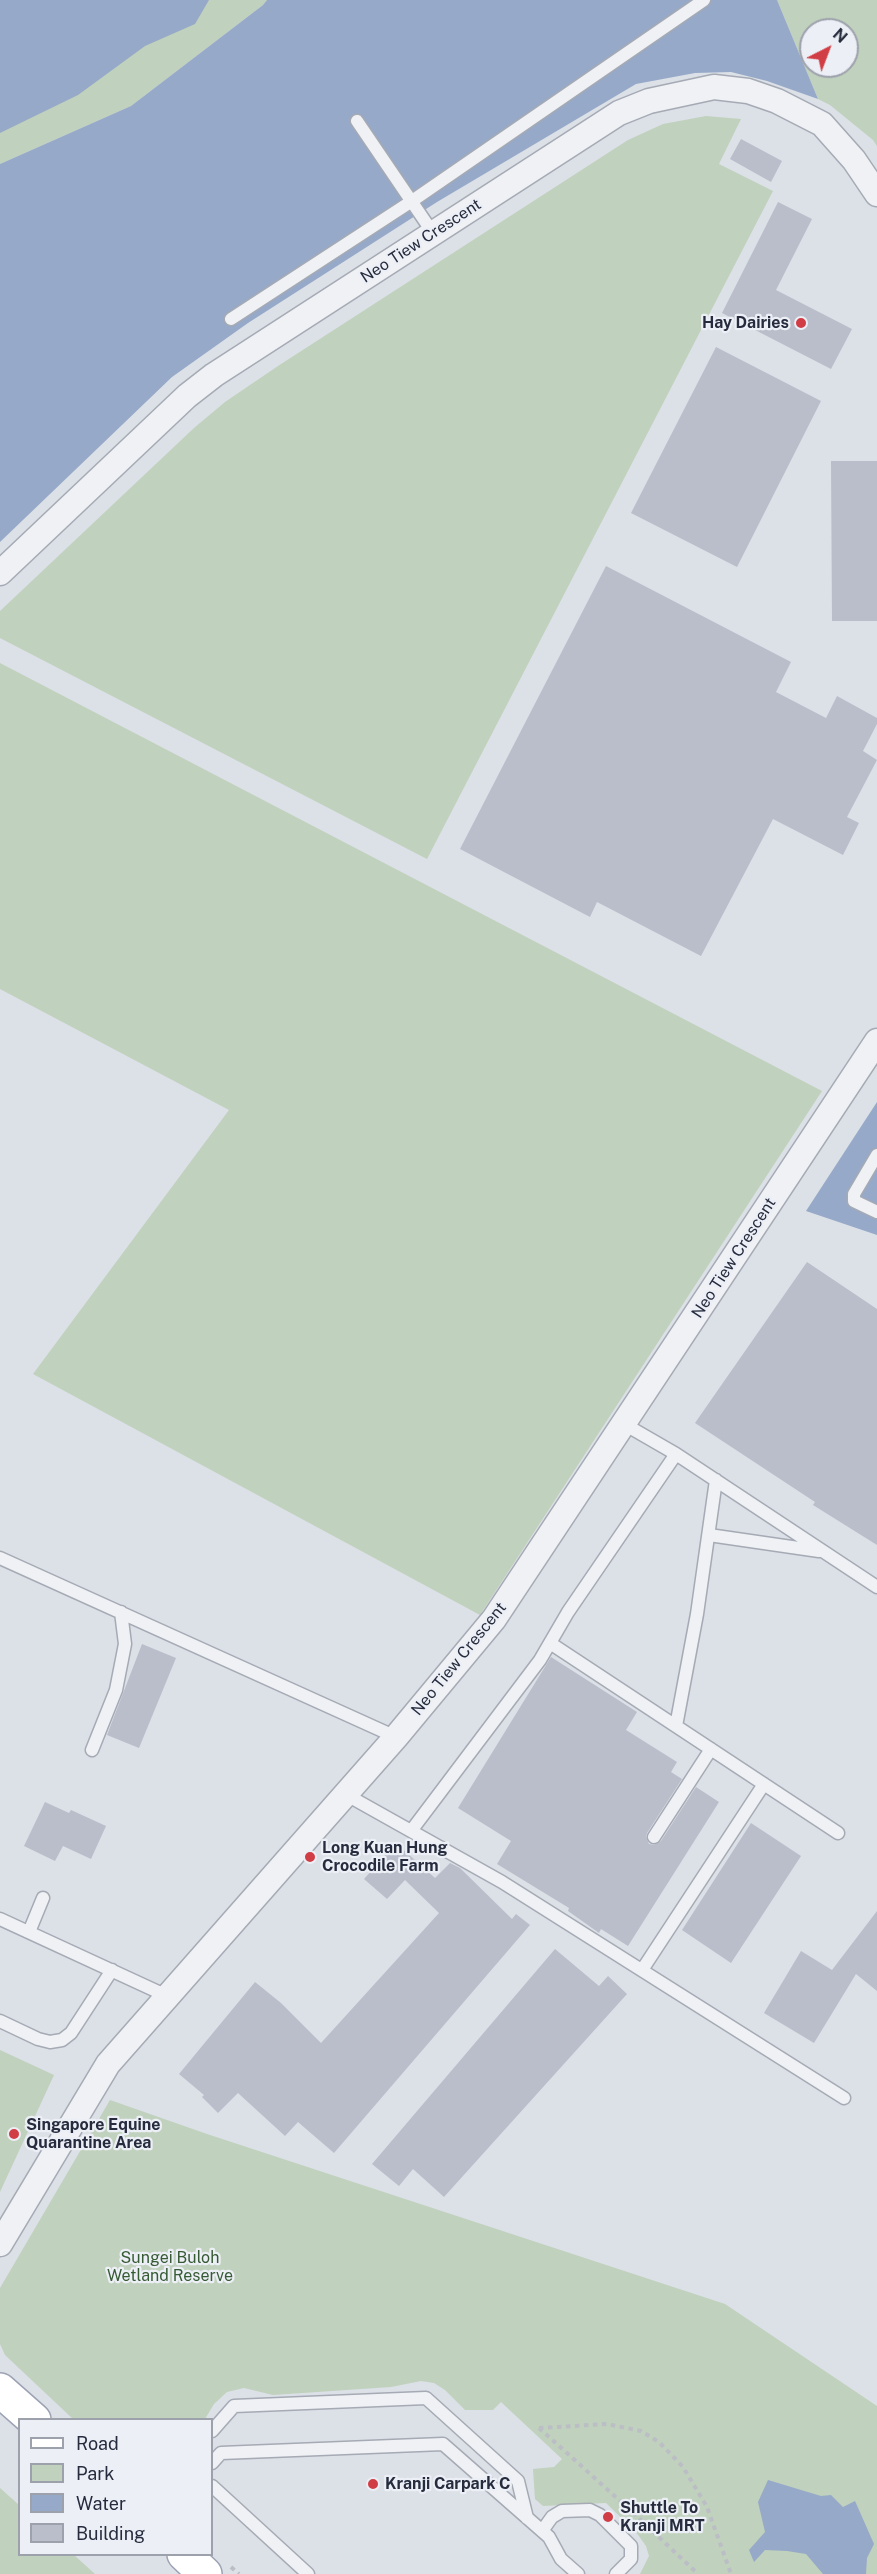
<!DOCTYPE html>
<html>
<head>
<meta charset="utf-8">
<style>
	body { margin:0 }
	#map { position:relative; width:877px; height:2574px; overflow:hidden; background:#dce0e7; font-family:"Public Sans",sans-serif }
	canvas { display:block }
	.legend { position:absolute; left:18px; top:2418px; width:195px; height:138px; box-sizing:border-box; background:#eceff5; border:2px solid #9da1ac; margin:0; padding:8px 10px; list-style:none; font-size:18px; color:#262c3e }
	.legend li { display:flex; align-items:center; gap:12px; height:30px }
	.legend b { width:30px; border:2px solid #9da1ac }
	.north { position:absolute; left:799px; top:18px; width:60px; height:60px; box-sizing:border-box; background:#eceff5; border:2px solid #9da1ac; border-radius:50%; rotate:42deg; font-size:16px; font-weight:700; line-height:24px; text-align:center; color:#262c3e }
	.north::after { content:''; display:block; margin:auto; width:21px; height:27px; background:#d13d44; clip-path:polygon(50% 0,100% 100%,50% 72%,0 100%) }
</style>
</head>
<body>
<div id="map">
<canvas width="877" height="2574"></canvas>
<ul class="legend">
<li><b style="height:8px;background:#fff"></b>Road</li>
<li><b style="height:16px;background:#c0d1bd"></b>Park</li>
<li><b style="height:16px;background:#96a9c8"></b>Water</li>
<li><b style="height:16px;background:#babeca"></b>Building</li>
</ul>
<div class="north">N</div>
</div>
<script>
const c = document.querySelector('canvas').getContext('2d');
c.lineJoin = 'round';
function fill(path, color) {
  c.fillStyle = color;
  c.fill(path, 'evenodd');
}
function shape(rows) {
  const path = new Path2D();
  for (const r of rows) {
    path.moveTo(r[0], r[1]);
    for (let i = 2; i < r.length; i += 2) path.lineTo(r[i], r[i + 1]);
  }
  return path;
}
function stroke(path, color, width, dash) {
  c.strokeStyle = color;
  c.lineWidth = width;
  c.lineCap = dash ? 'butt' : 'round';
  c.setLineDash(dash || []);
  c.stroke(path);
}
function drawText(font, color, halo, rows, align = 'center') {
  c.font = font + ' "Public Sans",sans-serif';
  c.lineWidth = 4.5;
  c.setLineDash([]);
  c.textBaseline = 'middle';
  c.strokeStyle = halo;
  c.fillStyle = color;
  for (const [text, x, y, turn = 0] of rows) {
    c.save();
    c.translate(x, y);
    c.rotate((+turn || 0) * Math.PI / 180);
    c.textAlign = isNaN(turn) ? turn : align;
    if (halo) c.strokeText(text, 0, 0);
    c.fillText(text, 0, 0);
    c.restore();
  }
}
const green = shape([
	[0,0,267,0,263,5,131,106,0,164],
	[777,0,877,0,877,146,873,140,830,105,818,99],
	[811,30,847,30,847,66,811,66],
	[706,116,741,119,719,164,773,191,427,859,0,638,0,611,194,428,225,402,278,366,628,140,663,124],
	[0,663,822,1091,480,1615,33,1374,229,1110,0,989],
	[0,2050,54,2075,0,2192],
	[110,2100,207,2134,725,2304,877,2406,877,2574,640,2574,649,2556,646,2546,636,2532,606,2503,543,2506,535,2499,533,2469,554,2467,562,2459,501,2402,493,2410,465,2410,445,2390,434,2383,421,2381,391,2387,273,2395,244,2388,227,2392,214,2404,205,2419,73,2419,5,2355,0,2344,0,2288],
	[0,2488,19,2505,20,2554,74,2555,95,2574,0,2574]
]);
const water = shape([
	[0,0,209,0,195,24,145,46,78,95,0,133],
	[267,0,777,0,818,99,767,81,731,72,695,73,636,84,437,202,248,323,172,377,0,542,0,164,131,106,263,5],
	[877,1102,877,1235,806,1211],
	[768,2480,821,2496,831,2495,843,2507,855,2501,874,2544,867,2558,866,2574,823,2574,806,2554,787,2551,765,2550,754,2562,749,2550,765,2532,758,2502]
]);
const building = shape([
	[741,139,782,161,771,182,730,159],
	[778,202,812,219,776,290,852,329,831,369,722,313],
	[716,347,821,401,737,567,631,513],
	[831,461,877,461,877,621,832,621],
	[606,566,791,662,776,692,826,718,837,696,877,718,877,724,863,751,877,760,847,817,859,823,843,855,773,819,701,956,597,902,590,917,460,849],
	[807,1262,877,1309,877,1545,813,1505,815,1502,695,1423],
	[142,1644,176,1658,139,1748,107,1735],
	[551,1657,637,1712,626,1730,677,1762,671,1772,682,1779,647,1833,646,1837,649,1844,654,1845,661,1841,696,1787,719,1802,628,1946,601,1929,599,1933,568,1911,569,1908,497,1864,511,1841,458,1808],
	[45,1802,69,1813,71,1810,106,1826,91,1859,63,1846,55,1861,24,1846],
	[751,1823,801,1856,731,1963,682,1930],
	[396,1843,435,1878,450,1863,460,1868,512,1919,516,1914,530,1925,334,2153,298,2122,285,2136,238,2093,218,2113,202,2097,204,2095,179,2074,255,1982,281,2003,321,2043,439,1913,405,1880,387,1899,364,1879],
	[877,1911,877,1991,856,1974,814,2043,764,2013,801,1951,832,1970],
	[555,1949,599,1986,608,1976,627,1994,444,2197,413,2169,399,2186,372,2164]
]);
const path = shape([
	[539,2428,607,2424,641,2431,659,2442,683,2467,707,2507,731,2574],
	[539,2428,628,2508,698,2574],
	[231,2567,239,2574]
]);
const service = shape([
	[357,121,433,233],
	[231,319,412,201,704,0],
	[877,1155,854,1194,854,1201,877,1212],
	[624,1424,676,1454,877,1587],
	[709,1535,819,1551],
	[0,1558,396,1737],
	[550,1643,838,1833],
	[676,1726,697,1614,716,1480],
	[92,1750,116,1690,125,1644,121,1612],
	[345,1794,502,1882,844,2098],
	[411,1831,540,1660,568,1612,676,1454],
	[654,1837,711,1749],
	[0,1919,167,1996],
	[29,1932,43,1898],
	[642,1970,764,1784],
	[0,2021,38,2039,50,2042,62,2040,71,2033,112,1970],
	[212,2431,234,2406,426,2398,518,2481,527,2518],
	[212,2463,221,2453,443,2444,549,2537,561,2559,578,2574],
	[212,2486,308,2574],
	[542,2531,552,2517,562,2511,590,2510,600,2515,631,2546,631,2559,616,2574]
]);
const minor = shape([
	[0,573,187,396,214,375,619,113,649,101,714,87,748,91,777,101,822,124,854,160,877,194],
	[0,2244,108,2064,396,1737,494,1619,877,1041]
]);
const primary = shape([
	[0,2390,34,2420],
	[184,2554,205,2574]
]);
const markers = [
	[801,323,6,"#d13d44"],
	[310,1857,6,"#d13d44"],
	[14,2134,6,"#d13d44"],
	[373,2484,6,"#d13d44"],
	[608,2517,6,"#d13d44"]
];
const streetNames = [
	["Neo Tiew Crescent",421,241,-33],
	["Neo Tiew Crescent",734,1258,-57],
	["Neo Tiew Crescent",459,1659,-51]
];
const poiNames = [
	["Hay Dairies",789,323,"right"],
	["Long Kuan Hung",322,1848],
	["Crocodile Farm",322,1866],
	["Singapore Equine",26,2125],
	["Quarantine Area",26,2143],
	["Kranji Carpark C",385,2484],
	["Shuttle To",620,2508],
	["Kranji MRT",620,2526]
];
const parkNames = [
	["Sungei Buloh",170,2258],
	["Wetland Reserve",170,2276]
];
fill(green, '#c0d1bd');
fill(water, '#96a9c8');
fill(building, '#babeca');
stroke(service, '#a5aab4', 15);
stroke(minor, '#a5aab4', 27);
stroke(primary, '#9ca2b3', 36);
stroke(path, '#bbbec5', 4, [4.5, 4.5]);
stroke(service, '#eff1f5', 12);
stroke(minor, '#eff1f5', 24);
stroke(primary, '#fff', 33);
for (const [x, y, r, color] of markers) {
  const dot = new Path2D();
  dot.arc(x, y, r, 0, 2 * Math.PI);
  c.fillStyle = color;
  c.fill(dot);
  stroke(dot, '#eceff5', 2);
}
drawText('16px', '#262c3e', '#eceff5', streetNames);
drawText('bold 16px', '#262c3e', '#eceff5', poiNames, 'left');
drawText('16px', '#365a33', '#eceff5', parkNames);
</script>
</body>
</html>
